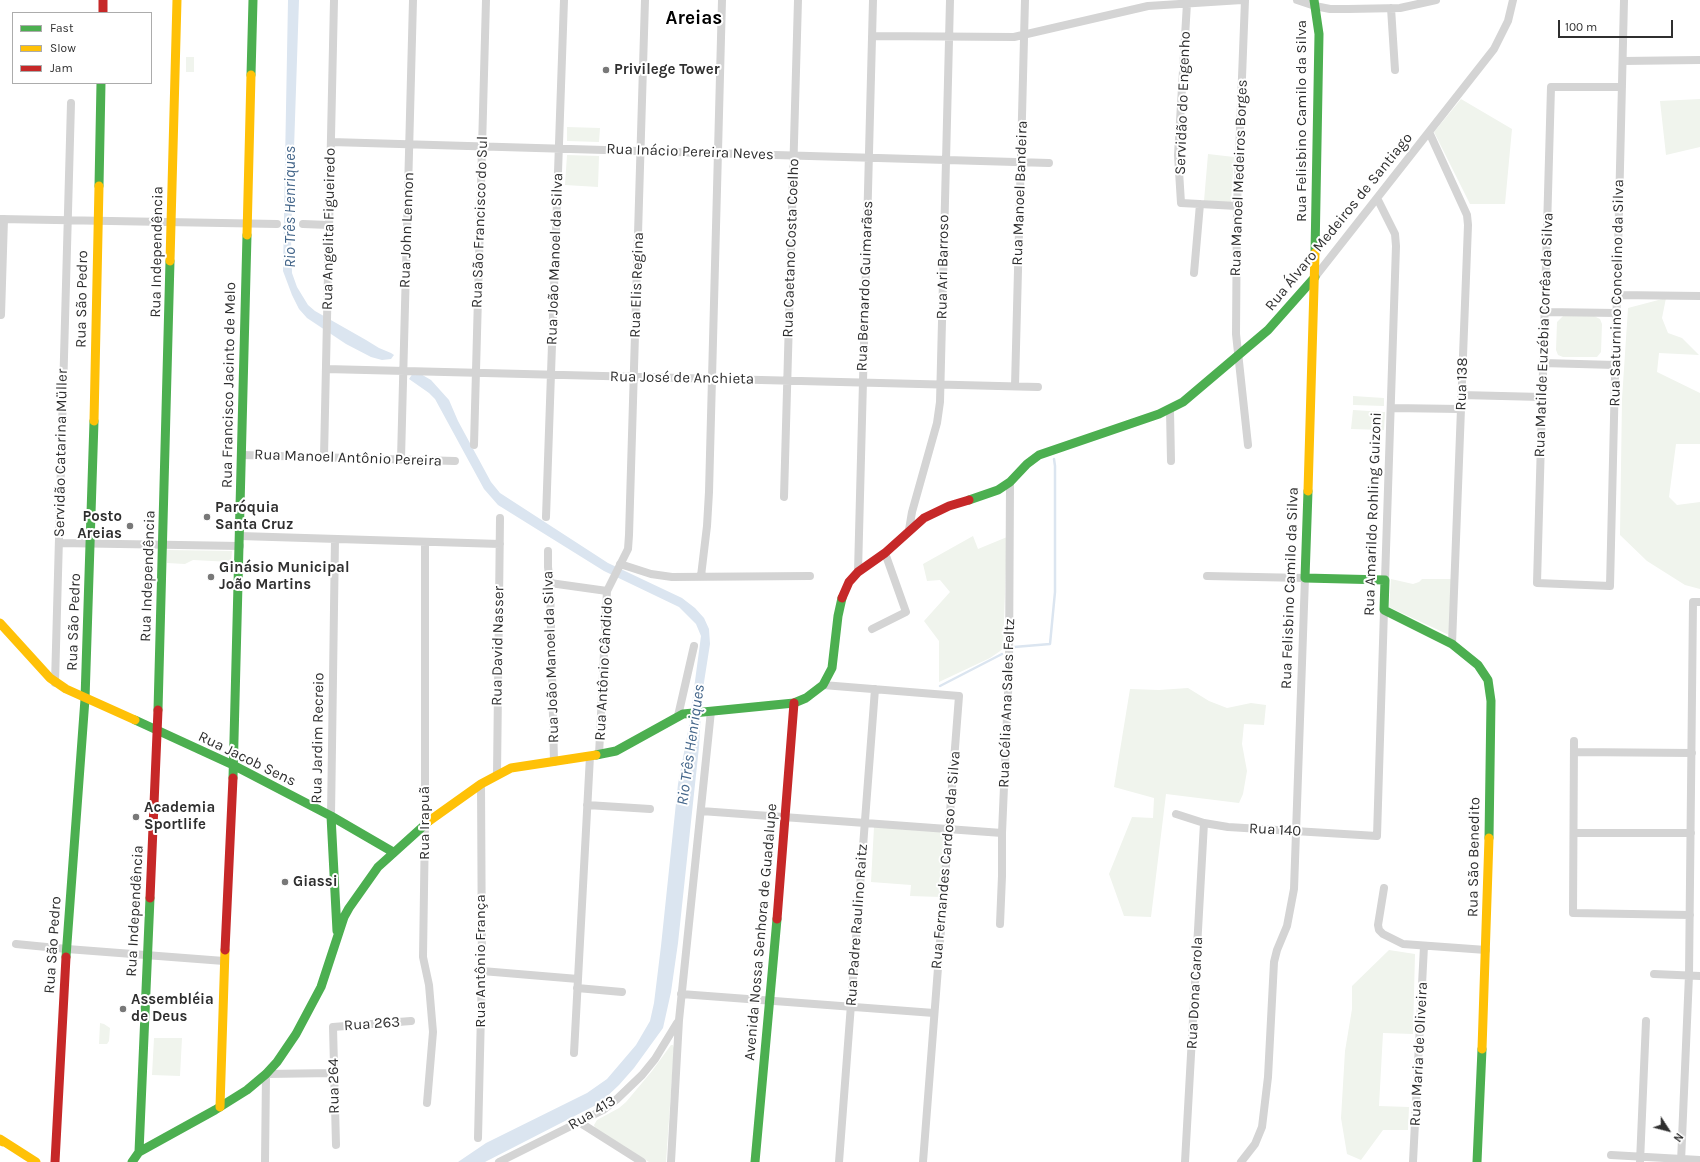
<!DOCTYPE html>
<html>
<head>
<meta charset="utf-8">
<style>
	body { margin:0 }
	#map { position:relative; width:1700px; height:1162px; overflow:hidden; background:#fff; font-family:Karla,sans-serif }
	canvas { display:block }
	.legend { position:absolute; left:12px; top:12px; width:140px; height:72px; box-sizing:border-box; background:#fff; border:1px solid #acacac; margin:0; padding:5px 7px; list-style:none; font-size:12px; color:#2f2f2f }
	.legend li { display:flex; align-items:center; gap:8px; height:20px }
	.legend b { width:20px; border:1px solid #acacac }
	.north { position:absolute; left:1648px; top:1110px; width:40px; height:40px; -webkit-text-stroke:3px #fff; paint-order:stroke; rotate:126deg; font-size:11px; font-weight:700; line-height:16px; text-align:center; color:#2f2f2f }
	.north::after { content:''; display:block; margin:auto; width:14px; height:18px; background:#2f2f2f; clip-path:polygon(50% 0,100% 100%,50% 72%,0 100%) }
	.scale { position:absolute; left:1558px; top:20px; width:115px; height:18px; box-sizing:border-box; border:2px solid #2f2f2f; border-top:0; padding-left:5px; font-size:12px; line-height:14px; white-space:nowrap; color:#2f2f2f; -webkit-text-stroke:3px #fff; paint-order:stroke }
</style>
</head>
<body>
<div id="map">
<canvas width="1700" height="1162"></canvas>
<ul class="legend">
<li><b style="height:5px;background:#4caf50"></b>Fast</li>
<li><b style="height:5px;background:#ffc107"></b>Slow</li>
<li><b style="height:5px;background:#c62828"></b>Jam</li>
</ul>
<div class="north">N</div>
<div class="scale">100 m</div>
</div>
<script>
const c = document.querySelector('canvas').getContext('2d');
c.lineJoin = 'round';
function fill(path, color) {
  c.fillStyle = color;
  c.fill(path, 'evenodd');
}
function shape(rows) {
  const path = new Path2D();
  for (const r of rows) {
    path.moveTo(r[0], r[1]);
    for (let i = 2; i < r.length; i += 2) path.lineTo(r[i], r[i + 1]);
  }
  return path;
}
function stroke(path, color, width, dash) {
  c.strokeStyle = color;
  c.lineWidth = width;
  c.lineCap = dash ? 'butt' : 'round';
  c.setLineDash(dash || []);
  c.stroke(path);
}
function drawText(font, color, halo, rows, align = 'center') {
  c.font = font + ' Karla,sans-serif';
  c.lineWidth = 4;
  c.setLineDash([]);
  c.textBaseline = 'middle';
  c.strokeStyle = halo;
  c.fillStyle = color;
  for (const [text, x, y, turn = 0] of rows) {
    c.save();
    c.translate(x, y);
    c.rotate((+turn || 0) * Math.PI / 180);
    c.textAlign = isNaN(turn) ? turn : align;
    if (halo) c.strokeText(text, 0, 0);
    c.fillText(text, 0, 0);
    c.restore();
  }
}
const green = shape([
	[186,57,194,57,194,72,186,72],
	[1461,99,1512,129,1505,204,1470,204,1434,132],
	[1700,99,1700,147,1666,155,1660,101],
	[567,127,600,128,599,142,567,141],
	[1208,154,1234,157,1231,203,1204,201],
	[567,155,599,156,598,187,565,185],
	[1666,298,1662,318,1668,333,1682,338,1699,355,1659,353,1657,372,1700,393,1700,444,1676,444,1669,497,1677,505,1700,502,1700,589,1685,585,1647,561,1620,535,1622,399,1628,308],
	[1563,316,1594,316,1600,319,1602,324,1601,352,1597,357,1563,357,1558,355,1556,350,1557,322],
	[1353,396,1384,398,1384,406,1353,405],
	[1353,410,1385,412,1384,430,1351,429],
	[973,536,978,549,1007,537,1003,649,990,658,939,682,939,641,924,621,950,592,940,580,927,581,923,564],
	[167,550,232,551,231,562,193,560,185,564,167,563],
	[1391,579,1413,584,1419,582,1422,579,1452,579,1449,635,1389,607],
	[1188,688,1209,701,1227,708,1251,703,1266,705,1264,725,1244,724,1242,744,1247,771,1243,794,1239,803,1166,794,1151,917,1124,916,1109,874,1132,817,1153,818,1154,798,1114,787,1130,689,1159,690],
	[874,827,945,832,941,897,910,896,911,885,871,882],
	[1389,950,1415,954,1413,1034,1383,1033,1379,1106,1409,1107,1408,1130,1383,1130,1361,1160,1347,1154,1341,1118,1345,1051,1352,1009,1352,986],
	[100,1023,104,1024,110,1028,109,1041,107,1044,99,1044],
	[154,1038,182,1038,180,1076,152,1075],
	[671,1045,673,1045,674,1048,666,1162,649,1162,595,1128,594,1125,597,1120,619,1108,626,1102,652,1071]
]);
const water = shape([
	[288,0,299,0,291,238,292,273,297,287,308,305,315,311,366,340,379,348,391,353,394,355,391,359,382,360,371,357,346,344,307,318,299,309,292,295,283,271],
	[413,373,419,373,431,380,449,400,458,421,491,482,500,493,608,563,682,598,695,608,704,618,709,629,710,644,702,695,699,747,678,943,671,992,663,1028,634,1068,619,1085,600,1103,485,1162,458,1162,486,1143,587,1093,607,1079,636,1045,650,1021,654,1003,661,946,678,784,689,726,701,636,696,624,679,607,604,571,498,505,484,489,435,399,429,393,409,379]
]);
const stream = shape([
	[1014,647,1050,644,1055,592,1055,466,1054,459],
	[940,686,1002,654]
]);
const street = shape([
	[1245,0,1237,206,1236,334,1248,445],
	[1297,0,1315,6,1330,9,1348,9,1400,8,1436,0],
	[1187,3,1178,155,1181,203,1237,206],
	[1391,8,1395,70],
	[872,36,1014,37,1148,6,1242,0],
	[1623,61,1700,60],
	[1622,87,1551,87,1537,583,1610,586,1624,0],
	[1429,132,1467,215,1468,225,1452,644],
	[331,142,1049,163],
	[1377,198,1395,234,1396,246,1385,580],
	[0,219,277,224],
	[303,224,329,225],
	[1194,273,1200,204],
	[1315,277,1494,49,1508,21,1513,0],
	[1617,295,1700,296],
	[1544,312,1617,313],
	[0,315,1,315,4,219],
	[1543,363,1615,365],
	[326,369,1038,387],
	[1015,386,1025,0],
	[1461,395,1542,397],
	[1391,408,1461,409],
	[1170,410,1171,461],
	[474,445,486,0],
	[242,455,455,461],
	[324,457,334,0],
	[401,459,413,0],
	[784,497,798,0],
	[546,517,564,0],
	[909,530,912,512,937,423,940,402,950,0],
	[240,536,500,544],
	[425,542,425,824,423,957,429,985,433,1032,427,1103],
	[59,543,240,546],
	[548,551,548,567,550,583,554,762],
	[620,564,651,574,672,577,810,576],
	[858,572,873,0],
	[701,576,707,526,709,492,722,0],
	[1207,576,1305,578,1294,889,1287,926,1277,950,1274,962,1268,1077,1262,1127,1255,1144,1241,1162],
	[550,583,607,591],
	[872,629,906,612,885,553],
	[55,683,71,103],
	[823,685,959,696,923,1162],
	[678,716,694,646],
	[1574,741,1573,913,1690,915],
	[1574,752,1692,753],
	[599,755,607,591,628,549,629,535,645,0],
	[497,775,500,518],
	[587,805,650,809],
	[701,811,1002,833],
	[1176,814,1204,823,1228,827,1377,836,1384,610],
	[331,816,335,539],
	[1574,833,1691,833],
	[1384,888,1378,925,1379,930,1383,934,1403,944,1486,950],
	[1000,924,1002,876,1002,833,1009,670,1010,482],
	[16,944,67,949,224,961],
	[482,971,578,979],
	[1654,974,1700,976],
	[577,988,622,992],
	[681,994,934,1013],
	[574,1053,590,756],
	[579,1122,642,1162],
	[478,1138,482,971,481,784],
	[336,1145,333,1027,411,1021],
	[1611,1155,1700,1160],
	[265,1162,266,1074,334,1073],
	[499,1162,603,1110,617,1099,642,1075,655,1059,677,1023],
	[671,1162,679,1020,711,711],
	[839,1162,875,689],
	[1185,1162,1204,823],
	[1413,1162,1424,946],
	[1640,1162,1646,1021],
	[1681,1162,1689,975,1693,602,1700,602]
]);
const fast = shape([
	[1314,0,1319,34,1315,253],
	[251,75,253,0],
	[99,186,101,83],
	[1308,491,1305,578,1385,580,1384,610,1452,644,1478,665,1488,680,1491,701,1489,838],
	[969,500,998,490,1010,482,1027,464,1039,455,1159,414,1183,402,1268,330,1315,277],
	[158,710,170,261],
	[135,720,233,765,331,816,393,852],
	[596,755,616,751,683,714,794,703,806,698,823,685,832,668,838,616,842,598],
	[233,778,247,235],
	[331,816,337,931],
	[66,957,85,699,94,421],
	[139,1152,150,898],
	[132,1162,139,1152,215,1110,247,1090,266,1074,277,1062,296,1034,321,987,344,917,349,908,378,867,429,821],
	[755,1162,777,919],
	[1477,1162,1482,1049]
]);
const slow = shape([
	[247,235,251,75],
	[170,261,177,0],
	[94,421,99,186],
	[1308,491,1315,253],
	[0,623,50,678,66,689,135,720],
	[429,821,481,784,511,768,596,755],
	[1482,1049,1489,838],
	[220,1107,225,950],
	[0,1139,36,1162],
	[0,1140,3,1142]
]);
const jam = shape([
	[103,0,103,13],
	[842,598,849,582,858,572,885,553,924,518,949,506,969,500],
	[150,898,158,710],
	[777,919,794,703],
	[225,950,233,778],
	[55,1162,66,957]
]);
const markers = [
	[606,70,4,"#787878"],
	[207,517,4,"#787878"],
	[130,526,4,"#787878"],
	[211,577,4,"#787878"],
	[136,817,4,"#787878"],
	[285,882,4,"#787878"],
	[123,1009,4,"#787878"]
];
const poiNames = [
	["Privilege Tower",614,70],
	["Paróquia",215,508],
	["Santa Cruz",215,525],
	["Posto",122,517,"right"],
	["Areias",122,534,"right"],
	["Ginásio Municipal",219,568],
	["João Martins",219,585],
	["Academia",144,808],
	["Sportlife",144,825],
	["Giassi",293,882],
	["Assembléia",131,1000],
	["de Deus",131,1017]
];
const streetNames = [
	["Servidão do Engenho",1183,103,-88],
	["Rua Felisbino Camilo da Silva",1302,121,-90],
	["Rua Inácio Pereira Neves",690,152,2],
	["Rua Manoel Medeiros Borges",1239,178,-88],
	["Rua Manoel Bandeira",1020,193,-88],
	["Rua São Francisco do Sul",480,222,-88],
	["Rua Álvaro Medeiros de Santiago",1339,222,-51],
	["Rua Angelita Figueiredo",329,229,-89],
	["Rua John Lennon",407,230,-88],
	["Rua Caetano Costa Coelho",791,248,-88],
	["Rua Independência",157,252,-89],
	["Rua João Manoel da Silva",555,259,-88],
	["Rua Ari Barroso",943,267,-89],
	["Rua Elis Regina",637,285,-88],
	["Rua Bernardo Guimarães",865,286,-88],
	["Rua Saturnino Concelino da Silva",1617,293,-89],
	["Rua São Pedro",82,299,-89],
	["Rua Matilde Euzébia Corrêa da Silva",1544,335,-88],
	["Rua José de Anchieta",682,378,1],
	["Rua 138",1462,384,-88],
	["Rua Francisco Jacinto de Melo",229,385,-89],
	["Servidão Catarina Müller",61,453,-89],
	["Rua Manoel Antônio Pereira",348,458,2],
	["Rua Amarildo Rohling Guizoni",1373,514,-88],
	["Rua Independência",148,576,-88],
	["Rua Felisbino Camilo da Silva",1290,588,-88],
	["Rua São Pedro",74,622,-88],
	["Rua David Nasser",498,646,-89],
	["Rua João Manoel da Silva",551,657,-92],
	["Rua Antônio Cândido",604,669,-87],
	["Rua Célia Ana Sales Feltz",1007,703,-88],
	["Rua Jardim Recreio",318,738,-89],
	["Rua Jacob Sens",247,759,26],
	["Rua Irapuã",425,823,-90],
	["Rua 140",1275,830,3],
	["Rua São Benedito",1474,857,-89],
	["Rua Fernandes Cardoso da Silva",946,860,-85],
	["Rua Independência",135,911,-87],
	["Rua Padre Raulino Raitz",857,925,-86],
	["Avenida Nossa Senhora de Guadalupe",761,932,-85],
	["Rua São Pedro",53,945,-86],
	["Rua Antônio França",481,961,-90],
	["Rua Dona Carola",1195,993,-87],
	["Rua 263",372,1024,-4],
	["Rua Maria de Oliveira",1419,1054,-87],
	["Rua 264",334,1086,-91],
	["Rua 413",592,1113,-31]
];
const waterNames = [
	["Rio Três Henriques",290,207,-90],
	["Rio Três Henriques",691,745,-82]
];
const districtNames = [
	["Areias",694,19]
];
fill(green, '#f0f4ed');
fill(water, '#dbe5f0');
stroke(stream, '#dbe5f0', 2.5);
stroke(street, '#d4d4d4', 8);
stroke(fast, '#4caf50', 9);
stroke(slow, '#ffc107', 9);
stroke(jam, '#c62828', 9);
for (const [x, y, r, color] of markers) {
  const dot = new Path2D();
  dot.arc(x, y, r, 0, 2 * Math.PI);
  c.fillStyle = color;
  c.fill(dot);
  stroke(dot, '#fff', 1.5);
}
drawText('bold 15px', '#2f2f2f', '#fff', poiNames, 'left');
drawText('15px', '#2f2f2f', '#fff', streetNames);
drawText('italic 16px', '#44668a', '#fff', waterNames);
drawText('bold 19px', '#000', '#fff', districtNames);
</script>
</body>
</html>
